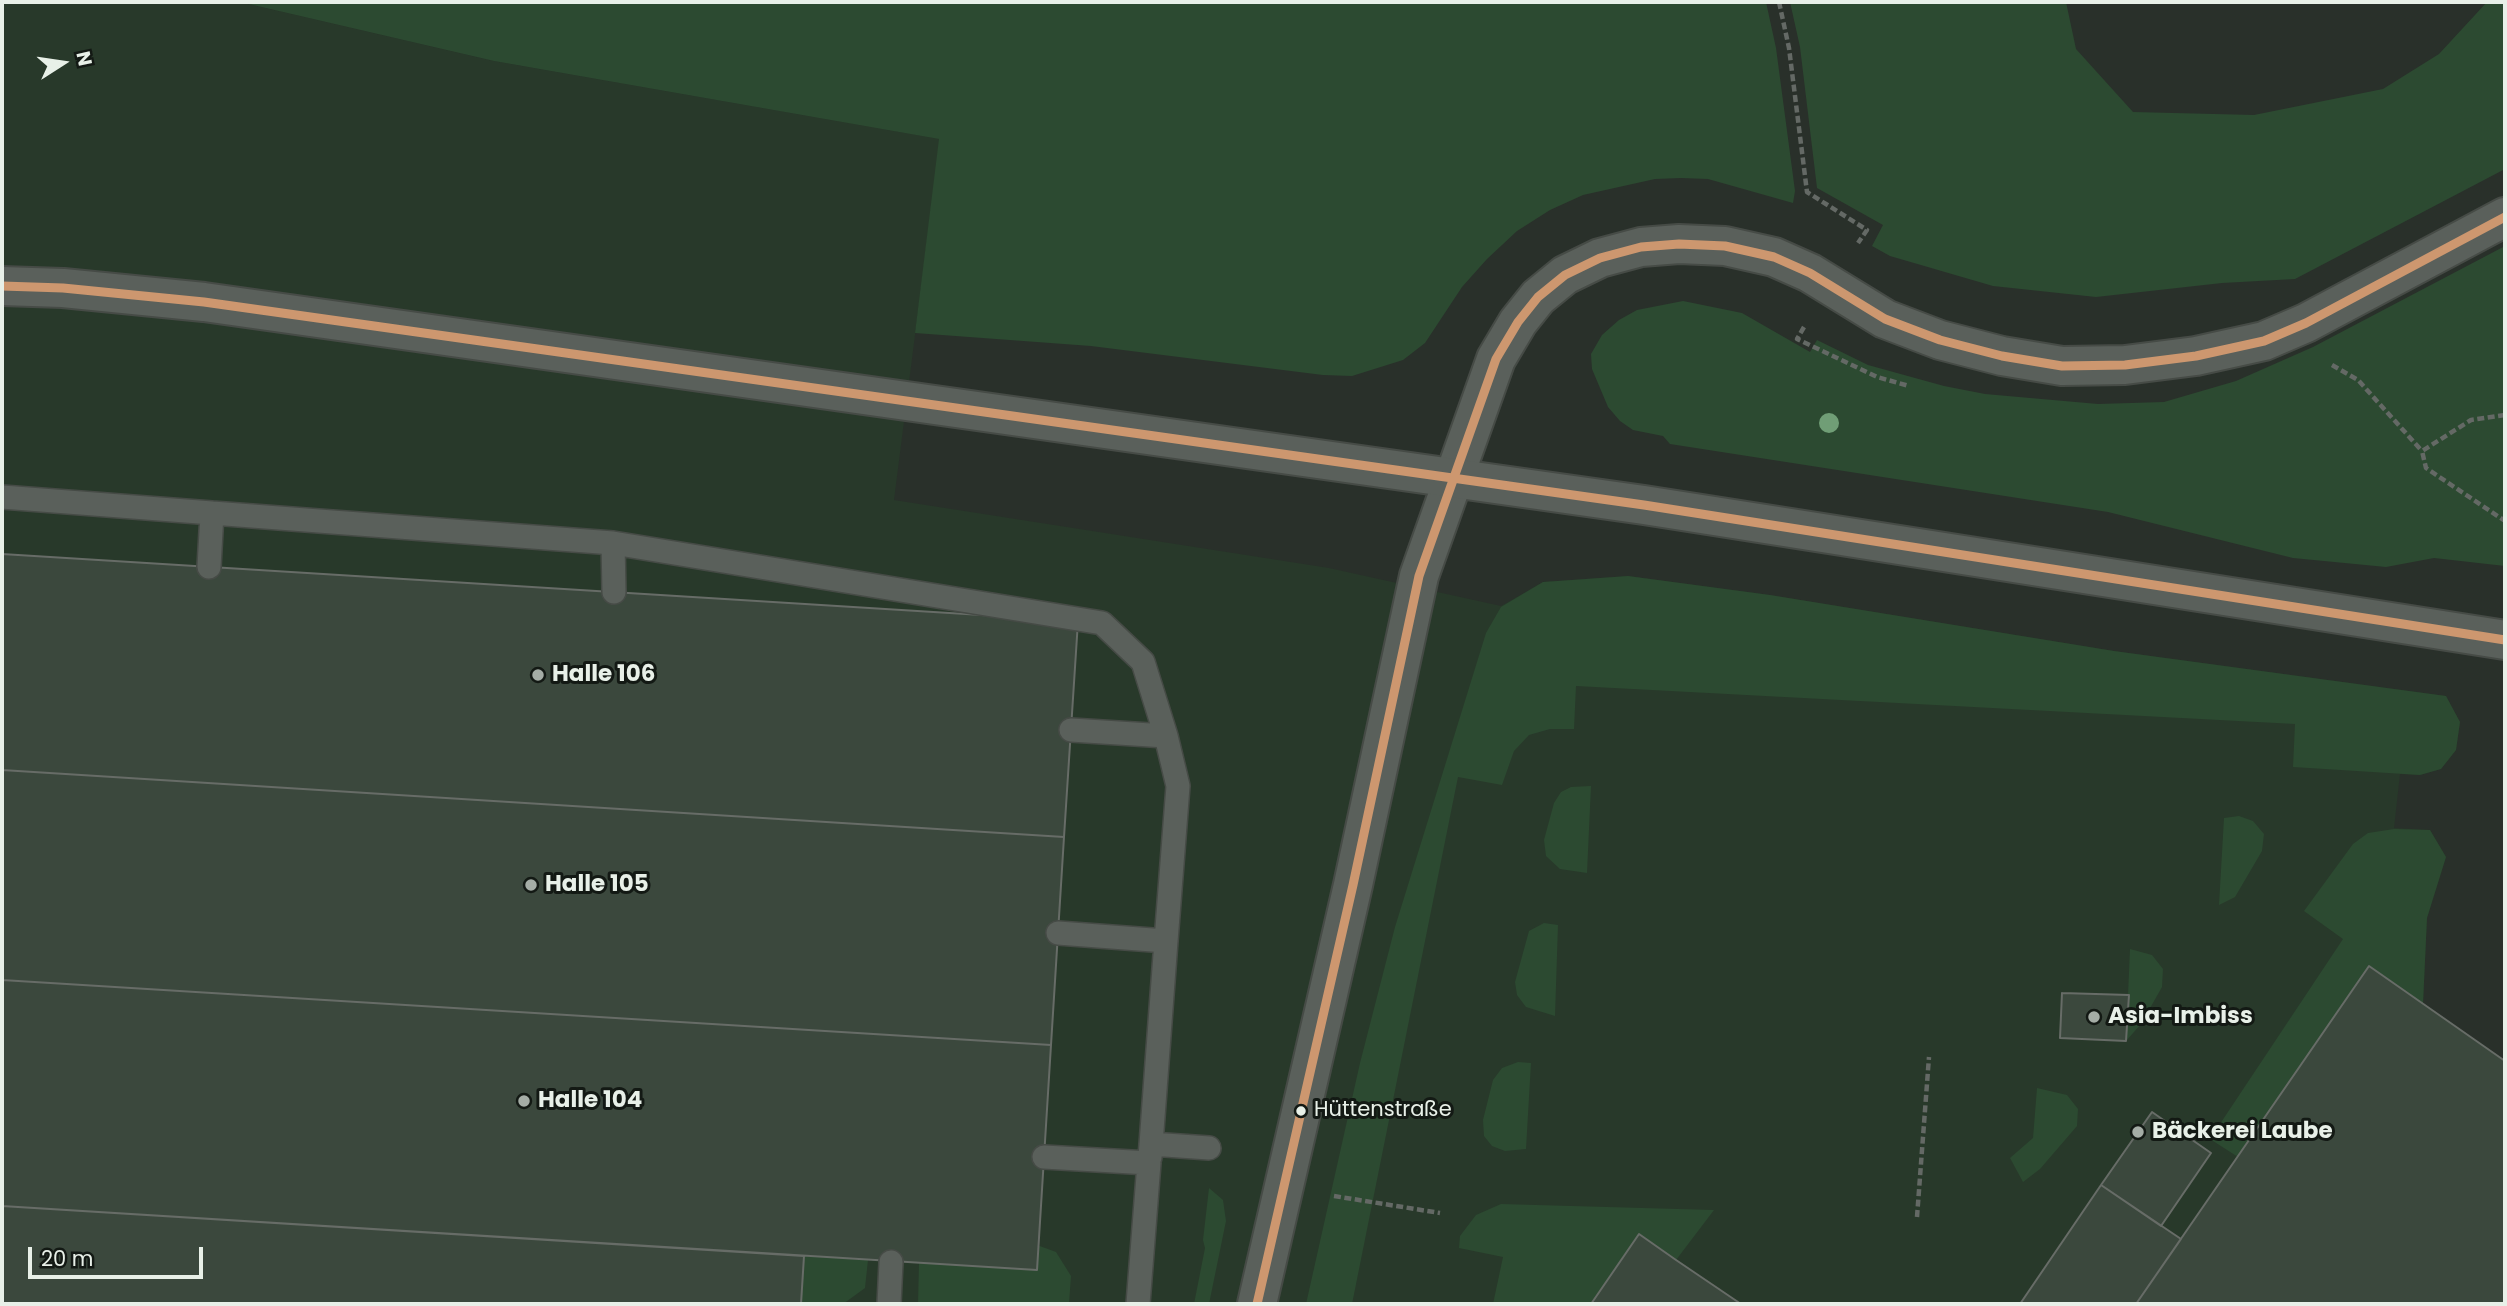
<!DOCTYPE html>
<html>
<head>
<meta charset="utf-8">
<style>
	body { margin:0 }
	#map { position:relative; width:2507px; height:1306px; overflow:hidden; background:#29302a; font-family:Poppins,sans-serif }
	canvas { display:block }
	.frame { position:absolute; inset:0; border:4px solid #e8f0e8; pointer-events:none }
	.north { position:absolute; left:28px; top:28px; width:70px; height:70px; -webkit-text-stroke:5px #131914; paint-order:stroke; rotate:78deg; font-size:19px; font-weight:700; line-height:28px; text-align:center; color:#e8f0e8 }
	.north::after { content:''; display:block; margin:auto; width:24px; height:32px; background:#e8f0e8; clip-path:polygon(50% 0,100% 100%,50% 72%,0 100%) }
	.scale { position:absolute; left:28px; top:1247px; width:175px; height:32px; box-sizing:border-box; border:4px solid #e8f0e8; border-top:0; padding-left:9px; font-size:21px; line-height:24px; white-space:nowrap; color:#e8f0e8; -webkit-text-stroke:5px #131914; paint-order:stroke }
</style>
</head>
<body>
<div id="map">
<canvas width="2507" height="1306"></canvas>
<div class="frame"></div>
<div class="north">N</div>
<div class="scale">20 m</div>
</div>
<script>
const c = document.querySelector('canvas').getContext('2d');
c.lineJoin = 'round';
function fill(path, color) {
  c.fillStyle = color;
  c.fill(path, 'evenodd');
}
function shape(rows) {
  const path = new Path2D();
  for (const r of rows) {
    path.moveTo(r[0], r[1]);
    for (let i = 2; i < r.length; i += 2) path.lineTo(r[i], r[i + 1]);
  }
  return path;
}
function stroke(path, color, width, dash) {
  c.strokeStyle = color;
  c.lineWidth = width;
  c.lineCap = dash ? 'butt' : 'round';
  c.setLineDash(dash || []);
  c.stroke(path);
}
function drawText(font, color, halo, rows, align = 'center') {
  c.font = font + ' Poppins,sans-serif';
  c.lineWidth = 6;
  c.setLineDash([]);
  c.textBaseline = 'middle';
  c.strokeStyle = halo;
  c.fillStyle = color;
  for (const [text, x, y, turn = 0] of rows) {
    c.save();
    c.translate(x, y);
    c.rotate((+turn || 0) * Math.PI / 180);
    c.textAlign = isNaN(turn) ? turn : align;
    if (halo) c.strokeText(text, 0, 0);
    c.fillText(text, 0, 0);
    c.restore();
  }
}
const built = shape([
	[2,2,240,2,494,61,940,139,894,500,1329,568,1501,606,1543,582,1628,576,1770,595,2114,651,2446,696,2460,722,2456,750,2441,769,2420,775,2400,774,2394,828,2430,830,2446,857,2427,918,2423,1004,2505,1061,2505,1304,2,1304]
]);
const green = shape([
	[240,2,1766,2,1776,48,1795,191,1793,203,1708,179,1681,178,1655,179,1583,195,1550,210,1517,231,1487,259,1462,287,1425,343,1403,360,1352,376,1323,375,1091,346,915,333,939,139,494,61],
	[1790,2,2066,2,2076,49,2133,112,2254,115,2383,89,2439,54,2487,2,2505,2,2505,169,2295,279,2222,283,2096,297,1993,286,1890,256,1872,246,1883,225,1817,188,1800,47],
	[2505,246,2505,566,2434,558,2386,567,2293,558,2108,512,1670,444,1663,436,1633,430,1620,421,1608,407,1592,369,1591,354,1602,335,1619,320,1637,310,1683,301,1742,313,1810,352,1817,340,1868,365,1944,386,1985,394,2098,404,2164,402,2236,381,2313,347],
	[1628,576,1770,595,2114,651,2446,696,2460,722,2456,750,2441,769,2420,775,2293,767,2295,724,1576,686,1574,729,1550,729,1529,735,1514,751,1502,785,1458,777,1352,1304,1306,1304,1360,1063,1395,927,1486,633,1501,607,1543,582],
	[1591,786,1587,873,1560,869,1546,856,1544,840,1554,803,1561,792,1571,787],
	[2239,816,2253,821,2264,834,2262,851,2235,897,2219,905,2224,818],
	[2394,829,2430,830,2446,857,2427,918,2423,1004,2369,967,2238,1157,2210,1139,2343,939,2304,911,2353,844,2368,833],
	[1544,923,1558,925,1555,1016,1526,1007,1517,995,1515,982,1529,931],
	[2130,949,2152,955,2163,969,2162,987,2141,1024,2126,1041],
	[1518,1062,1531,1063,1526,1149,1505,1151,1492,1146,1484,1136,1483,1120,1493,1080,1502,1068],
	[2037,1088,2067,1095,2078,1109,2077,1126,2040,1169,2023,1182,2010,1158,2033,1138],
	[1209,1188,1223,1200,1226,1221,1209,1304,1194,1304,1205,1248,1203,1240],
	[1501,1204,1714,1210,1676,1260,1639,1234,1591,1304,1493,1304,1503,1257,1459,1248,1460,1236,1476,1215],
	[1037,1245,1056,1252,1071,1276,1069,1304,918,1304,919,1263,1036,1270],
	[804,1256,868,1260,865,1288,843,1304,801,1304]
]);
const building = shape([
	[2,554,1078,621,1064,837,2,770,2,554],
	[2,770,1064,837,1051,1045,2,980,2,770],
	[2369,966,2505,1061,2505,1304,2136,1304,2369,966],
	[2,980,1051,1045,1037,1270,2,1206,2,980],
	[2062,993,2129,995,2126,1041,2060,1038,2062,993],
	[2152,1112,2211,1153,2161,1226,2101,1185,2152,1112],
	[2101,1185,2181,1239,2136,1304,2020,1304,2101,1185],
	[2,1206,804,1256,801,1304,2,1304,2,1206],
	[1639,1234,1676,1260,1741,1304,1591,1304,1639,1234]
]);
const path = shape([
	[1779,2,1789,48,1807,192,1867,230,1858,243],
	[1804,327,1797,339,1877,377,1909,386],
	[2332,365,2358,380,2422,451],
	[2505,415,2471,420,2422,451,2426,468,2505,521],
	[1334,1196,1440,1213],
	[1917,1217,1929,1057]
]);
const service = shape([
	[2,497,212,513],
	[209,567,212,513,613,543],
	[614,592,613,543,1102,623,1143,662,1166,736],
	[1071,730,1166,736,1178,786,1166,941],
	[1058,933,1166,941,1151,1144],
	[1044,1157,1149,1163,1138,1304],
	[1150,1157,1151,1144,1209,1148],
	[889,1304,891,1262]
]);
const minor = shape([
	[1257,1304,1353,885,1419,576,1496,359,1518,322,1538,297,1565,275,1600,258,1641,247,1679,244,1725,246,1774,257,1810,273,1885,319,1940,340,2002,356,2062,366,2125,365,2196,356,2264,341,2306,323,2505,217]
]);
const secondary = shape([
	[2,286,63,288,204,302,1644,505,2505,640]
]);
const bus1 = shape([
	[2,286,63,288,204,302,1644,505,2505,640],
	[1257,1304,1353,885,1419,576,1496,359,1518,322,1538,297,1565,275,1600,258,1641,247,1679,244,1725,246,1774,257,1810,273,1885,319,1940,340,2002,356,2062,366,2125,365,2196,356,2264,341,2306,323,2505,217]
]);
const trees = [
	[1829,423]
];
const markers = [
	[538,675,7,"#a5ada6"],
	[531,885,7,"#a5ada6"],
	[2094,1017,7,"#a5ada6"],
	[524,1101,7,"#a5ada6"],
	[1301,1111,6,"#e8f0e8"],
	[2138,1132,7,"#a5ada6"]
];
const busNames = [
	["Hüttenstraße",1314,1111]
];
const poiNames = [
	["Halle 106",552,675],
	["Halle 105",545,885],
	["Asia-Imbiss",2108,1017],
	["Halle 104",538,1101],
	["Bäckerei Laube",2152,1132]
];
fill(built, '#28392a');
fill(green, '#2c4a31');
fill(building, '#3b483d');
stroke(building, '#676c67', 2);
stroke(service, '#464b46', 26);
stroke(minor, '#464b46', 42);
stroke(secondary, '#464b46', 42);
stroke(path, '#646965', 4.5, [7, 3.5]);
stroke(service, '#5a605b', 23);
stroke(minor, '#5a605b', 38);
stroke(secondary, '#5a605b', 38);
stroke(bus1, '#cd976f', 9);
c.fillStyle = '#709e76';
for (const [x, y] of trees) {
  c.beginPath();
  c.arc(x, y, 10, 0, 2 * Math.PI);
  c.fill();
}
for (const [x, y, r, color] of markers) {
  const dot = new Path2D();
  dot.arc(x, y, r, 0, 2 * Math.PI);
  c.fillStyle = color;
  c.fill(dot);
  stroke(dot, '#131914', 2.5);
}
drawText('21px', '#e8f0e8', '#131914', busNames, 'left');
drawText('bold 23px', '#e8f0e8', '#131914', poiNames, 'left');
</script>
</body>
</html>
